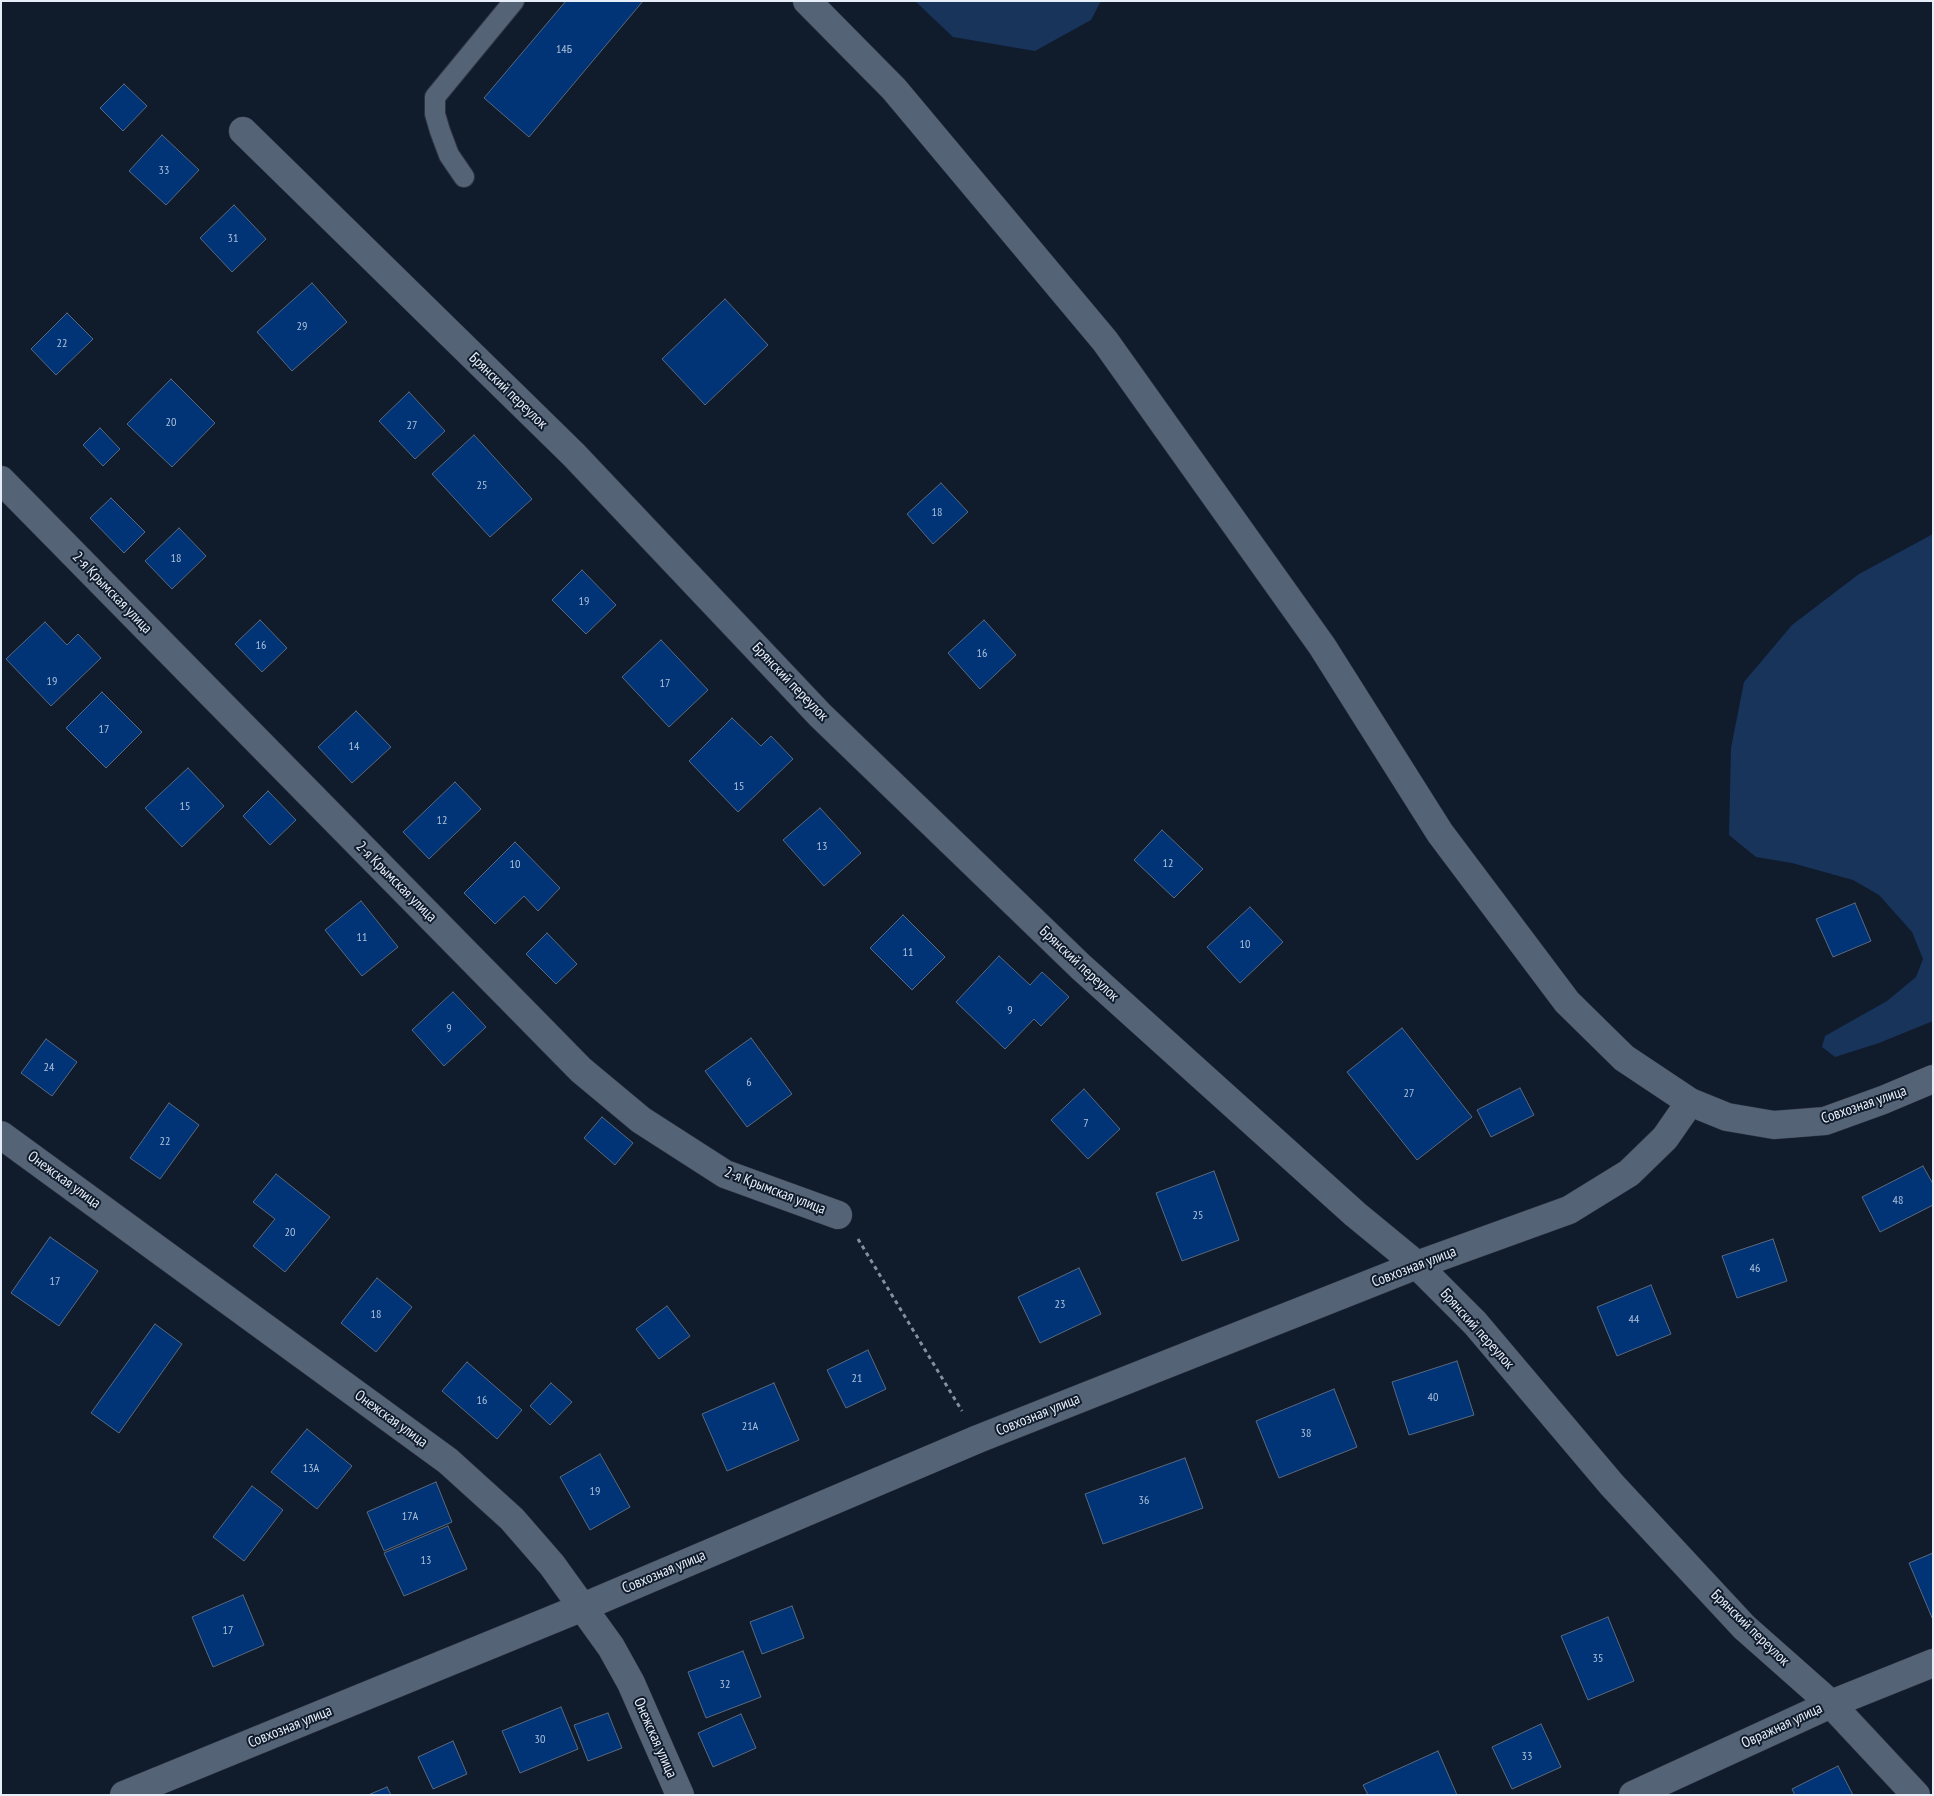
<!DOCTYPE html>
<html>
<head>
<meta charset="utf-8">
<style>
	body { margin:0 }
	#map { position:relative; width:1934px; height:1796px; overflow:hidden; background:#101c2c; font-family:"PT Sans Narrow",sans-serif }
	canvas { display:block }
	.frame { position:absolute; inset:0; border:2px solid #e6eefa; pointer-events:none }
</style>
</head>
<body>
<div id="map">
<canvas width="1934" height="1796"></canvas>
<div class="frame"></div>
</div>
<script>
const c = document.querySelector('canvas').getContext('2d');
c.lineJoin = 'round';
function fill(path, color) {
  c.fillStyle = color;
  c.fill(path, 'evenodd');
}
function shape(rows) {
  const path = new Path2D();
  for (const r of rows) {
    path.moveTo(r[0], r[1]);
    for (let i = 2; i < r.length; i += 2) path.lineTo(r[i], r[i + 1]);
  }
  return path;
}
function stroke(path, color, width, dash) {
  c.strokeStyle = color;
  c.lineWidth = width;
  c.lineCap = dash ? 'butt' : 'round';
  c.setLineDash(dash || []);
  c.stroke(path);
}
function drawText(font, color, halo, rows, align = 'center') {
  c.font = font + ' "PT Sans Narrow",sans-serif';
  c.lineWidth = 4;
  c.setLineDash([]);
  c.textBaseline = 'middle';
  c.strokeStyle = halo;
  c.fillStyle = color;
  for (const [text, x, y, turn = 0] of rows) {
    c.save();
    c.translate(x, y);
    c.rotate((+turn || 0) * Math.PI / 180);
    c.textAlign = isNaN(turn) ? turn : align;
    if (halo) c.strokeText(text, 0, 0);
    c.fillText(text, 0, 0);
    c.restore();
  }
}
const green = shape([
	[915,1,1101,1,1091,20,1035,51,953,37],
	[1933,534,1933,1021,1879,1043,1835,1057,1822,1047,1825,1036,1887,1001,1916,977,1923,959,1912,932,1879,895,1853,880,1792,863,1756,857,1729,835,1731,748,1744,682,1792,625,1859,574]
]);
const building = shape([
	[566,1,643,1,529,137,484,98,566,1],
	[124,84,147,106,123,131,100,108,124,84],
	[162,135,199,170,166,205,129,171,162,135],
	[234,205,266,239,232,272,200,238,234,205],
	[312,283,347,322,292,371,257,332,312,283],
	[725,299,768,345,705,405,662,359,725,299],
	[67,313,93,339,56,375,31,349,67,313],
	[171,379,215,423,172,467,127,424,171,379],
	[409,392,445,431,415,459,379,421,409,392],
	[100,428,120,449,103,466,83,445,100,428],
	[474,435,532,499,490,537,432,474,474,435],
	[941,483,968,512,933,544,907,514,941,483],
	[111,498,145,532,124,553,90,518,111,498],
	[179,528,206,556,172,589,145,561,179,528],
	[582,570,616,605,586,634,552,600,582,570],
	[260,620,287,648,262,672,235,644,260,620],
	[984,620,1016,655,980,689,948,653,984,620],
	[45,622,67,645,78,634,101,658,51,706,6,659,45,622],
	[661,640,708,690,669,727,622,677,661,640],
	[102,692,142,732,106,768,66,728,102,692],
	[356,711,391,747,352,783,318,747,356,711],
	[732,718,761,746,771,736,793,759,738,812,689,761,732,718],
	[188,768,224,806,182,847,145,808,188,768],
	[455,782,481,809,429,859,403,832,455,782],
	[268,791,296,820,270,845,243,816,268,791],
	[820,808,861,853,824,886,783,840,820,808],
	[1162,830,1203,869,1174,898,1134,860,1162,830],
	[515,842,560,888,538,911,524,896,495,924,464,893,515,842],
	[361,901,398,947,362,976,325,930,361,901],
	[1855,903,1871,941,1833,957,1816,919,1855,903],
	[1250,907,1283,942,1240,983,1207,947,1250,907],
	[903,915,945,957,912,990,870,948,903,915],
	[547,933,577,964,556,984,526,954,547,933],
	[999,956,1030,985,1042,972,1069,997,1041,1026,1034,1019,1005,1049,956,1002,999,956],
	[453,992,486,1027,444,1066,412,1030,453,992],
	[1402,1028,1472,1117,1417,1160,1347,1072,1402,1028],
	[751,1038,792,1094,747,1127,705,1071,751,1038],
	[46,1039,77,1062,52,1096,21,1073,46,1039],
	[1520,1088,1534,1115,1491,1137,1477,1110,1520,1088],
	[1084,1089,1120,1129,1088,1159,1051,1120,1084,1089],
	[169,1103,199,1125,160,1179,130,1158,169,1103],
	[602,1117,633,1143,615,1165,584,1138,602,1117],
	[1923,1166,1933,1184,1933,1205,1880,1232,1862,1197,1923,1166],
	[1214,1171,1239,1240,1182,1261,1156,1193,1214,1171],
	[276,1174,330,1217,285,1272,253,1246,275,1219,253,1202,276,1174],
	[50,1237,98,1271,59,1326,11,1293,50,1237],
	[1773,1239,1787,1281,1737,1298,1722,1256,1773,1239],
	[1079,1268,1101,1314,1040,1343,1018,1297,1079,1268],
	[377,1278,412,1307,376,1352,341,1323,377,1278],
	[1651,1285,1671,1334,1617,1356,1597,1307,1651,1285],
	[667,1306,690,1336,659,1359,636,1329,667,1306],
	[155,1324,182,1344,119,1433,91,1413,155,1324],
	[868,1350,886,1389,846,1408,827,1370,868,1350],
	[1457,1361,1474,1415,1409,1435,1392,1382,1457,1361],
	[467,1362,522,1410,497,1439,442,1391,467,1362],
	[551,1383,572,1402,550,1425,530,1406,551,1383],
	[774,1383,799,1440,727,1471,702,1414,774,1383],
	[1334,1389,1357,1447,1279,1478,1256,1421,1334,1389],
	[307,1429,352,1466,317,1509,271,1472,307,1429],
	[600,1454,630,1507,590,1530,560,1477,600,1454],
	[1185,1458,1203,1508,1103,1544,1085,1494,1185,1458],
	[436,1482,452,1522,384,1551,367,1512,436,1482],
	[252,1486,283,1510,244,1561,213,1537,252,1486],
	[448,1526,467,1569,404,1596,384,1553,448,1526],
	[1933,1553,1933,1620,1909,1563,1933,1553],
	[243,1595,264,1645,213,1667,192,1617,243,1595],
	[792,1606,804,1638,762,1654,750,1622,792,1606],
	[1608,1617,1634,1681,1588,1700,1561,1636,1608,1617],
	[743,1651,761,1697,706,1718,688,1672,743,1651],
	[561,1707,578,1749,520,1773,502,1731,561,1707],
	[608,1713,622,1748,588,1761,574,1725,608,1713],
	[741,1714,756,1748,713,1767,698,1733,741,1714],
	[1541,1724,1561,1767,1512,1789,1492,1747,1541,1724],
	[453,1741,467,1774,433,1789,418,1757,453,1741],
	[1438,1751,1457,1795,1368,1795,1363,1785,1438,1751],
	[1838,1766,1853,1795,1795,1795,1792,1789,1838,1766],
	[387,1787,391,1795,368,1795,387,1787]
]);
const path = shape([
	[858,1239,962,1411]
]);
const service = shape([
	[464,177,449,155,440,131,435,114,435,97,514,1]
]);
const minor = shape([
	[243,131,574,455,820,715,1081,967,1355,1214,1417,1265,1475,1323,1612,1485,1744,1627,1831,1704,1916,1795],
	[1,480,581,1070,641,1120,725,1174,838,1215],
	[1,1135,448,1461,512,1519,552,1565,611,1647,631,1683,680,1795],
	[124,1795,583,1607,978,1439,1417,1265,1569,1210,1629,1173,1665,1138,1690,1102],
	[1633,1795,1831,1704,1933,1663]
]);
const secondary = shape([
	[807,1,894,89,1105,341,1322,646,1440,833,1567,1002,1624,1058,1690,1102,1727,1117,1774,1125,1825,1121,1883,1100,1933,1079]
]);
const numberNames = [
	["14Б",564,50],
	["33",164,171],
	["31",233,239],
	["29",302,327],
	["22",62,344],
	["20",171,423],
	["27",412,426],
	["25",482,486],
	["18",937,513],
	["18",176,559],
	["19",584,602],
	["16",261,646],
	["16",982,654],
	["19",52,682],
	["17",665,684],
	["17",104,730],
	["14",354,747],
	["15",739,787],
	["15",185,807],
	["12",442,821],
	["13",822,847],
	["12",1168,864],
	["10",515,865],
	["11",362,938],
	["10",1245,945],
	["11",908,953],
	["9",1010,1011],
	["9",449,1029],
	["24",49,1068],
	["6",749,1083],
	["27",1409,1094],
	["7",1086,1124],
	["22",165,1142],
	["48",1898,1201],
	["25",1198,1216],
	["20",290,1233],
	["46",1755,1269],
	["17",55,1282],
	["23",1060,1305],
	["18",376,1315],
	["44",1634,1320],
	["21",857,1379],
	["40",1433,1398],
	["16",482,1401],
	["21А",750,1427],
	["38",1306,1434],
	["13А",311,1469],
	["19",595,1492],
	["36",1144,1501],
	["17А",410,1517],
	["13",426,1561],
	["17",228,1631],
	["35",1598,1659],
	["32",725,1685],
	["30",540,1740],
	["33",1527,1757]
];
const streetNames = [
	["Брянский переулок",508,391,44],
	["2-я Крымская улица",112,593,46],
	["Брянский переулок",790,682,46],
	["2-я Крымская улица",396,882,45],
	["Брянский переулок",1079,964,43],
	["Совхозная улица",1864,1105,-19],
	["Онежская улица",64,1180,36],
	["2-я Крымская улица",775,1191,21],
	["Совхозная улица",1414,1267,-21],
	["Брянский переулок",1477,1329,48],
	["Совхозная улица",1038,1415,-22],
	["Онежская улица",391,1419,36],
	["Совхозная улица",664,1572,-23],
	["Брянский переулок",1750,1628,44],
	["Овражная улица",1782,1726,-25],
	["Совхозная улица",290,1727,-22],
	["Онежская улица",655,1738,66]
];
fill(green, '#18345b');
fill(building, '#003476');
stroke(building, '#5b697e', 1);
stroke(service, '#2f3442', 22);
stroke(minor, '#2f3442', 29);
stroke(secondary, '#2f3442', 29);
stroke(path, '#858f9d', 3, [4, 4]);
stroke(service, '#556377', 20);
stroke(minor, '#556377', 28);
stroke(secondary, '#556377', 28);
drawText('12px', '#acc0d9', null, numberNames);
drawText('15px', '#e6eefa', '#101c2c', streetNames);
</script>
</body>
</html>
